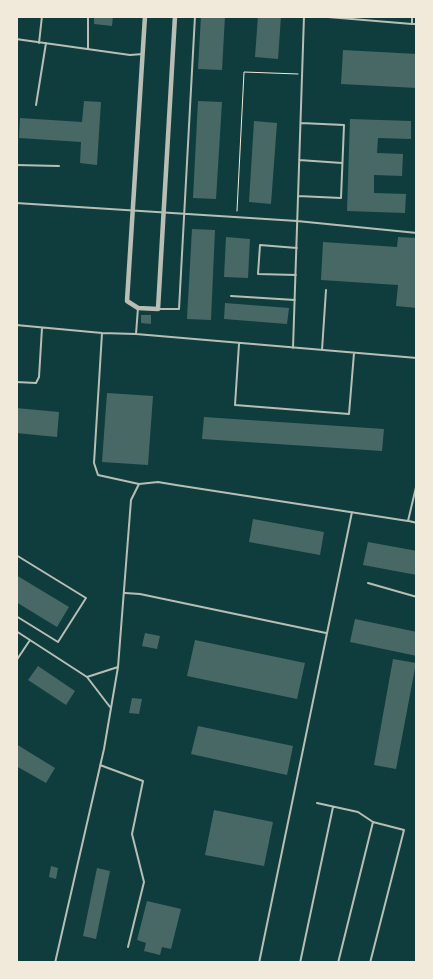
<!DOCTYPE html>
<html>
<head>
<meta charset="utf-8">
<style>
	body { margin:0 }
	#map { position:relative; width:433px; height:979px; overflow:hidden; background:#0f3d3e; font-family:"Sofia Sans Condensed",sans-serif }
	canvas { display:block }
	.frame { position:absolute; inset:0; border:18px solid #f1e9da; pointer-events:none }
</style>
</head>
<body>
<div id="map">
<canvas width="433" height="979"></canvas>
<div class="frame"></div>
</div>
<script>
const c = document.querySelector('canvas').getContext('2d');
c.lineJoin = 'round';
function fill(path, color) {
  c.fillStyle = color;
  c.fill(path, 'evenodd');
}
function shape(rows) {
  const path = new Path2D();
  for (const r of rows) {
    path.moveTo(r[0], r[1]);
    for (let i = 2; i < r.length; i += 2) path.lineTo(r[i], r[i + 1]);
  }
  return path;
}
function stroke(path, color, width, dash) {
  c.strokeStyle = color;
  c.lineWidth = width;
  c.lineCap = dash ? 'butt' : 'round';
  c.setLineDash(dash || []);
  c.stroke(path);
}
const building = shape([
	[94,16,113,16,112,26,94,24],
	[201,16,225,16,222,70,198,69],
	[258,16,281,16,278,59,255,57],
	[343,50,417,54,417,88,341,84],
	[84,101,101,102,97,165,80,163,81,142,19,138,20,118,82,122],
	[198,101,222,102,216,199,193,198],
	[350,119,411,121,411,139,378,138,377,153,403,154,402,176,374,175,374,193,406,194,405,213,347,211],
	[254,121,277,123,271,204,249,202],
	[192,229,215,230,211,320,187,319],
	[226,237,250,239,248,278,224,277],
	[398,237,417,238,417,308,396,306,398,285,321,280,323,242,397,247],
	[225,303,289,308,287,324,224,319],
	[141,315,151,315,151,324,141,323],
	[107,393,153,396,148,465,102,462],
	[16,408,59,412,57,437,16,433],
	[204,417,384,429,382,451,202,439],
	[253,519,324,532,320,555,249,542],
	[368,542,417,551,417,575,363,565],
	[16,575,69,607,57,627,16,602],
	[355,619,417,632,417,656,350,642],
	[145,633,160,636,157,649,142,646],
	[195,640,305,663,297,699,187,676],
	[393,659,416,663,396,769,374,765],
	[38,666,75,691,66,705,28,680],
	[132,698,142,699,139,714,129,713],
	[198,726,293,746,287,775,191,754],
	[16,744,55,768,46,783,16,766],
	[214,810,273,822,264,866,205,855],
	[51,866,58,868,56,879,49,877],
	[97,868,110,871,96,939,83,936],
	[147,901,181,909,171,949,162,947,160,955,144,951,146,943,137,940]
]);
const path = shape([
	[237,211,244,72,298,74]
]);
const service = shape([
	[316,16,412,24],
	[412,16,412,24,417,24],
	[16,39,130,55,143,54],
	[39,43,42,16],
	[88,49,88,16],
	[36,105,46,43],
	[299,160,342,163],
	[16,165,59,166],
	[298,196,341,198,344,125,301,123],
	[16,203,297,221,417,233],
	[296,275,258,274,260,245,297,248],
	[231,296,295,300],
	[138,308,136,334,417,358],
	[158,309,179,309,195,16],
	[16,325,102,333,136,334],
	[102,333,94,463,98,475,139,484],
	[239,344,235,405,349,414,354,353],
	[293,348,304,16],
	[322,350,326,290],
	[16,382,36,383,39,377,42,328],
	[409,521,417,523],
	[16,555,86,598,58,642,16,616],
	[368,583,417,597],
	[125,593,140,594,326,633],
	[16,631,87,677,118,667],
	[16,661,30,640],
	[87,677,110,707],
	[100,765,143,781,132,834,144,882,128,947],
	[317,803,358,812,373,822,404,830,370,963],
	[55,963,104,749,118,667,131,500,139,484,158,482,176,485,408,521,417,483],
	[259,963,352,512],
	[300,963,333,807],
	[338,963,373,822]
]);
const minor = shape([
	[145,16,127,301,138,308,158,309,175,16]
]);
fill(building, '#486865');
stroke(path, '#f1e9da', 1);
stroke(service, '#b8beb3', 2);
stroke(minor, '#b8beb3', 4.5);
</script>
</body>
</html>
